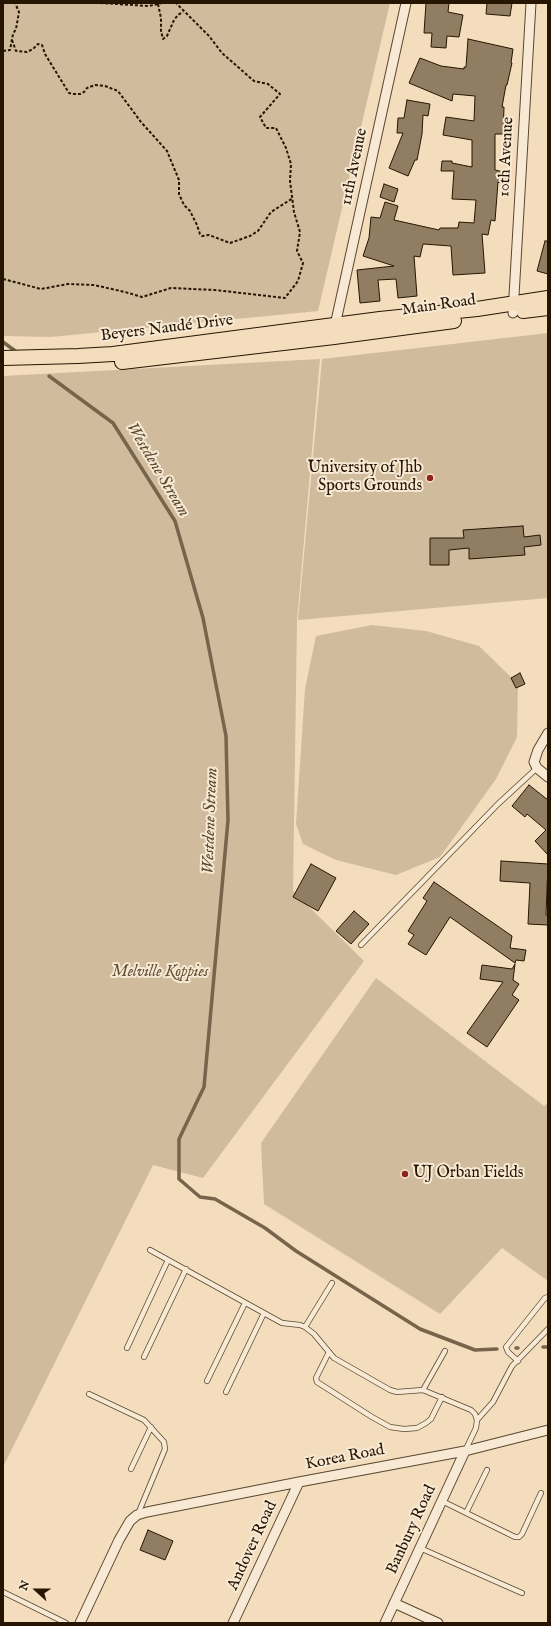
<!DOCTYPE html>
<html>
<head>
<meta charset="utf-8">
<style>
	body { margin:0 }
	#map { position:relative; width:551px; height:1626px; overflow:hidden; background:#f3ddbd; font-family:"IM FELL English",serif }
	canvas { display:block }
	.frame { position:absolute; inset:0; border:4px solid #261500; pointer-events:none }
	.north { position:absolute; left:16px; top:1570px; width:40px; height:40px; -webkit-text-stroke:3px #f7e9d4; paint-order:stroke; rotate:291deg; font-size:11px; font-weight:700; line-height:16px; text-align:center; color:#261500 }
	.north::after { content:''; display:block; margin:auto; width:14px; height:18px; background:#261500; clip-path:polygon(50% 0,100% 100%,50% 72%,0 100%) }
</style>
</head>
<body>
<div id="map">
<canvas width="551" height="1626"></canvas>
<div class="frame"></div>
<div class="north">N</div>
</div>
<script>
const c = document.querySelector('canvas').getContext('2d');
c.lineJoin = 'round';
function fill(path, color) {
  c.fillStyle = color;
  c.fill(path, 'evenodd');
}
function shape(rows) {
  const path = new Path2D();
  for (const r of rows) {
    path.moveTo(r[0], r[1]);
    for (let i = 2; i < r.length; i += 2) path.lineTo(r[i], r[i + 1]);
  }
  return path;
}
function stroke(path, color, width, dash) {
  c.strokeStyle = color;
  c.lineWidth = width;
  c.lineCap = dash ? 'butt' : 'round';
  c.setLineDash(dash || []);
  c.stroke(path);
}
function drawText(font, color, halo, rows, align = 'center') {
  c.font = font + ' "IM FELL English",serif';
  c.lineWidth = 4;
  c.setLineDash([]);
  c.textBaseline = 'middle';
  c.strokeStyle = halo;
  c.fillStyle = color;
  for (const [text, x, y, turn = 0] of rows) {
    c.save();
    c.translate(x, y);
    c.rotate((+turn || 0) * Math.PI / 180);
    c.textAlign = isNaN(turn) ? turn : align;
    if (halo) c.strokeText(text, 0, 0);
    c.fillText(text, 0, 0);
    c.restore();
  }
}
const green = shape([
	[3,3,390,3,318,311,51,337,3,336],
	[548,333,548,598,298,620,322,359],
	[320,359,297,620,293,891,364,961,203,1178,153,1165,3,1467,3,376],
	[372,625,426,631,479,646,518,684,517,737,496,779,440,857,396,875,336,860,303,844,296,824,305,689,316,636],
	[376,978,544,1106,548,1103,548,1281,502,1248,440,1314,264,1204,261,1143]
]);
const stream = shape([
	[3,342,18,353],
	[49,376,113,423,175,521,203,618,226,736,228,820,204,1087,179,1139,179,1179,200,1197,215,1199,265,1228,296,1251,420,1329,475,1350,497,1349],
	[543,1347,548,1347],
	[516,1348,518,1348]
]);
const building = shape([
	[426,3,449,3,448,12,463,15,459,37,447,36,446,48,431,47,432,33,424,33,426,3],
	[487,3,512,3,510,16,486,14,487,3],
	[468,39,513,49,511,63,512,63,507,85,506,85,502,107,504,107,503,134,495,134,495,170,508,173,506,184,498,182,495,221,491,220,488,235,482,234,485,273,453,275,451,246,423,244,420,257,414,256,417,296,398,298,396,279,378,280,380,301,360,303,357,270,394,266,363,256,369,238,371,217,380,218,385,202,398,206,394,220,439,230,440,228,458,228,459,222,474,223,476,200,452,199,454,171,441,171,442,161,452,161,452,163,472,167,472,140,443,135,446,117,474,121,475,96,453,94,452,101,409,83,420,58,441,66,464,69,464,67,466,67,468,39],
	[407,100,430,104,428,116,423,115,422,134,417,160,415,160,408,176,389,168,403,133,397,133,398,118,404,118,407,100],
	[384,184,398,189,394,202,380,197,384,184],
	[545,241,548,241,548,274,537,271,545,241],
	[523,526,524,537,540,535,541,545,524,547,525,555,469,559,469,548,449,550,449,565,430,565,430,538,464,538,463,530,523,526],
	[520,673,525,684,516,688,511,678,520,673],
	[529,785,548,800,548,855,535,841,546,830,527,814,525,817,512,806,529,785],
	[501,861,548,864,546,915,548,915,548,925,528,924,530,883,500,881,501,861],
	[311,864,336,878,318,911,293,897,311,864],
	[434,882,512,936,510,948,526,950,524,961,516,960,515,963,450,917,426,955,408,944,414,935,408,931,427,901,423,898,434,882],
	[354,911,369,924,351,944,336,931,354,911],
	[515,964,513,980,519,984,512,995,519,1000,487,1047,467,1033,503,982,480,979,482,965,512,969,515,964],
	[148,1530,173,1541,165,1560,140,1550,148,1530]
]);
const path = shape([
	[100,3,149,6,162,3],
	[158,4,161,18,161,31,163,39,167,36,174,20,178,15,183,12],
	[12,40,16,51,27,52,33,49,38,44,42,45,45,54,69,93,74,94,80,94,84,92,87,88,95,85,105,86,118,91,141,122,167,151,179,180,179,194,184,205,190,211,197,225,200,234,202,236,209,235,230,243,250,236,258,231,271,212,293,198],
	[3,51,10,50,13,34,16,29,19,12,15,3],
	[3,279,41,289,68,284,94,285,125,292,142,297,171,288,215,290,285,298,298,281,303,263,297,251,300,232,294,212,290,181,291,164,286,148,276,128,266,128,260,117,280,94,268,84,254,81,222,53,209,36,176,3]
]);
const service = shape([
	[361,945,498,804,537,768],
	[150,1250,282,1323,300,1325,305,1327,314,1334,334,1358,390,1390,397,1392,423,1390,471,1410,475,1414,477,1420,476,1428,465,1451],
	[305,1327,332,1283],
	[127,1348,168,1260],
	[329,1352,316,1378,317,1382,372,1417,390,1427,404,1429,417,1428,426,1423,431,1419,442,1397],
	[144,1357,186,1269],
	[518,1361,508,1352,506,1347,545,1298,548,1297],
	[207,1381,245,1303],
	[423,1390,445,1351],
	[226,1392,264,1313],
	[89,1394,144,1420,164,1442,165,1449,138,1514],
	[477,1420,493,1402,512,1366,548,1329],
	[131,1469,151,1427],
	[442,1501,515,1537,519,1537,522,1534,541,1493],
	[466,1513,487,1470],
	[420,1548,522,1593],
	[3,1592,66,1623]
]);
const minor = shape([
	[513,313,531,3],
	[334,330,406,3],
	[548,733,538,750,534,762,537,768,548,777],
	[394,1603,438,1623],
	[80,1623,119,1540,130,1521,137,1515,147,1512,299,1482,465,1451,548,1430],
	[233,1623,299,1482],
	[385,1623,465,1451]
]);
const primary = shape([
	[523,311,548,308],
	[3,358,78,356,113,354,380,319,477,309,548,298],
	[122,362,334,337,454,321]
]);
const markers = [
	[430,478,4,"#8f2418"],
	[405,1174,4,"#8f2418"]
];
const streetNames = [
	["10th Avenue",507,157,-87],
	["11th Avenue",355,167,-78],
	["Main Road",439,306,-8],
	["Beyers Naudé Drive",167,329,-7],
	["Korea Road",345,1458,-11],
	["Banbury Road",412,1530,-65],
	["Andover Road",253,1546,-65]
];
const poiNames = [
	["University of Jhb",422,469],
	["Sports Grounds",422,487],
	["UJ Orban Fields",413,1174,"left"]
];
const parkNames = [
	["Melville Koppies",160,973]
];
const waterNames = [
	["Westdene Stream",157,470,59],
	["Westdene Stream",211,821,-88]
];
fill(green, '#d0bb9d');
stroke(stream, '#77644b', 3.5);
fill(building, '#917d62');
stroke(building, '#261500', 1);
stroke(service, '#59472f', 6);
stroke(minor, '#59472f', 11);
stroke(primary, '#261500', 16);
stroke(path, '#261500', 2, [3, 2]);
stroke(service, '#f7e9d4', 4.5);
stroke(minor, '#f7e9d4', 9);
stroke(primary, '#f3ddbd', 14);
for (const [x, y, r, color] of markers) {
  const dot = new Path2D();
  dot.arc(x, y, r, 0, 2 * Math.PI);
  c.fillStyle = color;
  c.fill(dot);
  stroke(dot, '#f7e9d4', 1.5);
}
drawText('16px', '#261500', '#f7e9d4', streetNames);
drawText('16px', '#261500', '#f7e9d4', poiNames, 'right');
drawText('italic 16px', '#624f37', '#f7e9d4', parkNames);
drawText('italic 17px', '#5c4a32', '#f7e9d4', waterNames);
</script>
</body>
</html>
